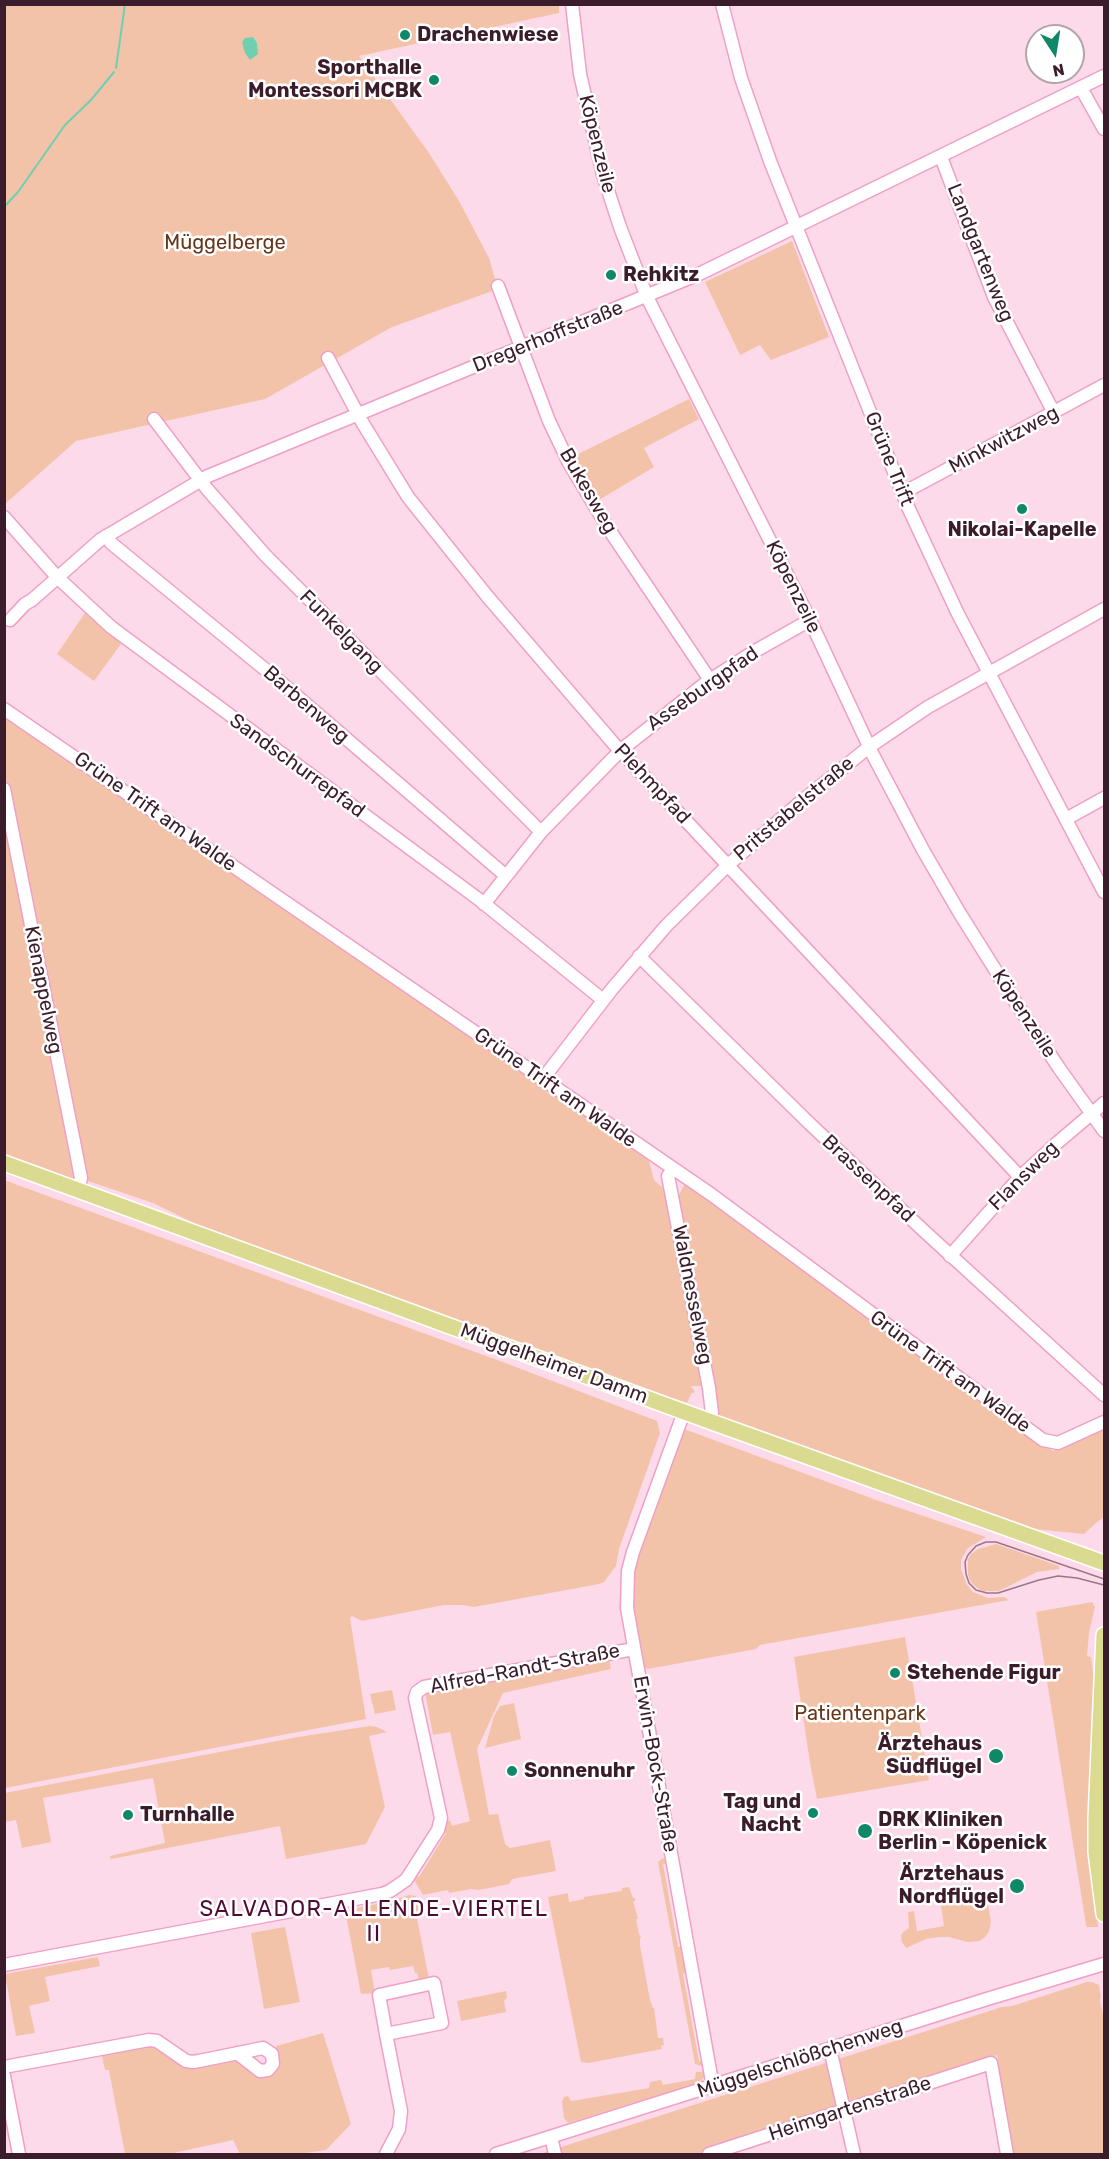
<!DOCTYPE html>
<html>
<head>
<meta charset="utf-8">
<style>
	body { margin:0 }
	#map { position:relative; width:1109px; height:2159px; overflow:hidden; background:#fddae9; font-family:Rubik,sans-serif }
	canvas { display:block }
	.frame { position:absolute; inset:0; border:6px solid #3b1c2b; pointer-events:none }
	.north { position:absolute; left:1025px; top:24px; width:60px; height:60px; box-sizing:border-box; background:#fff; border:2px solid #b1a4aa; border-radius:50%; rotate:168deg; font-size:16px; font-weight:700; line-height:24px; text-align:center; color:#3b1c2b }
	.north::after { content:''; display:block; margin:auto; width:21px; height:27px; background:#0e8869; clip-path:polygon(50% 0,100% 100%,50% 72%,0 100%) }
</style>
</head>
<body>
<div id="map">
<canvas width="1109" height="2159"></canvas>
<div class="frame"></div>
<div class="north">N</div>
</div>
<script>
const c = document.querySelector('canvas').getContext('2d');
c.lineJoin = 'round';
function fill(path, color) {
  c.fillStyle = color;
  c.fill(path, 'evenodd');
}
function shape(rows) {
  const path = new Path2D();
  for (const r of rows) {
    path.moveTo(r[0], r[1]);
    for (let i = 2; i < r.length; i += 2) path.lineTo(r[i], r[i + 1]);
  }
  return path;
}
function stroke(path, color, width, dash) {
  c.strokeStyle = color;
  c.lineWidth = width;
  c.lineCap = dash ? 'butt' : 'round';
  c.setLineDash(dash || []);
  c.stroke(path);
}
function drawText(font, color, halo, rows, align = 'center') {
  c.font = font + ' Rubik,sans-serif';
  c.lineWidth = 5;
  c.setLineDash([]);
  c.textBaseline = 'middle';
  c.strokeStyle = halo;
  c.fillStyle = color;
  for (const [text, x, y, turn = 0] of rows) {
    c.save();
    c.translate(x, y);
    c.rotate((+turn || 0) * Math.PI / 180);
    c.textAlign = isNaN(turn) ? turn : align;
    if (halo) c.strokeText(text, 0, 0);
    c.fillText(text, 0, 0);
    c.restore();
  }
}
const green = shape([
	[4,5,559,5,559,13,359,56,429,153,459,201,489,258,498,289,392,327,265,399,76,441,5,504],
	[792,241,829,337,771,360,760,345,740,355,705,282],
	[689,399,699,419,644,448,654,467,599,500,574,456],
	[85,613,121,644,94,681,57,654],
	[4,716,648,1157,654,1180,666,1191,704,1383,701,1386,691,1386,695,1392,691,1394,687,1403,626,1384,204,1228,153,1203,85,1180,5,774],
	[4,815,75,1178,71,1180,5,1156],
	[4,1180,508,1364,657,1421,660,1433,619,1549,616,1566,604,1582,599,1584,474,1607,463,1605,444,1605,362,1621,352,1616,350,1618,366,1719,5,1788],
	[686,1181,1053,1451,1104,1427,1103,1518,1096,1523,1084,1534,1024,1528,719,1417,710,1362,676,1201],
	[684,1429,879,1501,986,1537,968,1548,961,1560,961,1569,967,1585,973,1592,988,1598,1004,1597,1009,1600,760,1645,756,1649,648,1669,645,1668,631,1590,634,1558,647,1534],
	[996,1544,1059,1566,1059,1569,1037,1572,999,1591,983,1591,976,1587,970,1581,968,1574,968,1559,971,1554,978,1549],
	[1092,1602,1095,1607,1089,1632,1087,1656,1091,1657,1094,1679,1095,1729,1089,1813,1093,1880,1098,1927,1087,1927,1086,1925,1036,1612],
	[905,1637,929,1780,817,1799,810,1763,794,1657],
	[609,1659,611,1669,503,1693,477,1749,489,1815,498,1814,505,1844,510,1848,550,1840,556,1871,512,1879,509,1884,479,1890,471,1889,449,1893,448,1890,423,1895,414,1880,414,1874,419,1877,446,1833,441,1830,443,1824,450,1820,452,1826,470,1821,450,1732,433,1735,425,1692],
	[392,1690,396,1710,375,1714,370,1694],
	[514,1703,521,1739,485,1748,494,1716,500,1706],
	[370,1726,377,1727,387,1732,369,1736,385,1807,366,1844,286,1859,280,1826,111,1859,110,1856,165,1843,153,1778,43,1798,51,1842,22,1848,16,1820,5,1822,5,1793,298,1737],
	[663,1858,669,1863,663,1864,678,1947,684,1946,689,1972,683,1974,699,2061,705,2062,702,2066,695,2064,658,1862],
	[629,1887,633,1898,635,1898,635,1901,633,1901,638,1919,636,1919,639,1934,641,1937,640,1938,640,1946,650,2000,653,2008,654,2008,658,2038,663,2038,664,2045,661,2046,662,2049,589,2063,581,2062,548,1897,568,1893,569,1902,584,1899,584,1897,622,1891,622,1888],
	[409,1895,416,1896,419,1913,416,1913,429,1979,420,1984,417,1973,415,1973,413,1966,390,1970,389,1967,371,1970,375,1993,361,1994,345,1910,387,1902],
	[945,1898,954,1903,987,1898,991,1922,989,1932,985,1937,980,1941,968,1942,949,1937,939,1937,926,1939,906,1948,902,1942,901,1936,903,1932,909,1928,908,1912,914,1911,917,1931,944,1926,940,1899],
	[285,1927,300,2002,264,2009,251,1933],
	[98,1957,100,1966,45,1977,50,2001,29,2006,35,2033,16,2036,5,1974],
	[1087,1982,1092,1982,1099,1985,1101,1997,1100,2001,1104,2018,1104,2154,1013,2154,997,2055,697,2154,539,2154,1002,2007,1012,2006],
	[506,1991,507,1997,504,2001,506,2012,461,2021,457,2001],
	[323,2033,351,2124,326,2150,298,2154,240,2154,233,2140,169,2154,125,2154,109,2070,105,2070,101,2051,150,2043,185,2063,235,2059,263,2077,271,2074,278,2064,276,2046],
	[696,2072,704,2072,708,2076,703,2078,701,2082,568,2123,564,2118,562,2102,564,2097,568,2096,571,2101,649,2088,650,2082,661,2080,663,2085,695,2079]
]);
const water = shape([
	[253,37,257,43,258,54,250,60,245,53,242,42,245,38]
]);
const stream = shape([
	[116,68,125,4],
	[4,207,18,192,65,125,91,100,114,72]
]);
const minor = shape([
	[572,4,580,74,603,175,620,227,647,297,810,620,873,755,923,850,959,912,1016,1003,1059,1068,1104,1131],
	[722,4,741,78,770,161,908,507,958,614,1104,892],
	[1081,88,1104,129],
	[941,157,994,297,1054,413],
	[498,286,549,421,569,463,608,528,710,680],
	[328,358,362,422,408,497,487,596,614,744,1020,1177],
	[154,419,207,489,265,555,541,832],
	[903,493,1104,385],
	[4,517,57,577,111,627,481,901,603,1000],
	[106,536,111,543,278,680,506,876],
	[10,620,25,604,32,600,100,540,208,476,699,274,1104,76],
	[4,709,712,1195,1043,1440,1058,1443,1104,1422],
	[4,789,76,1152,81,1178,78,1190],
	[1066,819,1104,798],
	[484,904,541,832,621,750,707,682,750,654,810,620],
	[639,956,810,1124,924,1231,1104,1395],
	[542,1080,612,989,666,926,728,865,803,800,869,747,928,707,1104,609],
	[673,1169,668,1176,709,1388,712,1413,709,1421],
	[950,1256,1020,1177,1057,1143,1104,1103],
	[684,1412,633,1552,628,1571,627,1608,713,2087],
	[4,1965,382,1894,390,1891,406,1880,438,1830,441,1818,415,1698,417,1692,424,1687,634,1649],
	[830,2049,854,2154],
	[4,2067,149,2040,157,2041,186,2061,193,2062,199,2061,263,2048,272,2054,273,2064,268,2070,260,2071,237,2053],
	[4,2076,19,2154],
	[551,2137,555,2154],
	[386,2154,399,2129,401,2111,386,2034,379,1995,434,1983,442,2023,386,2034],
	[496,2154,987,1999,1104,1964],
	[709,2154,991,2063,1007,2154]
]);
const major = shape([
	[4,1163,709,1421,1104,1563],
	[1104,1635,1096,1819,1096,1852,1104,1914]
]);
const tram = shape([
	[1104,1579,996,1542,986,1542,976,1546,968,1555,965,1562,966,1574,969,1583,976,1590,987,1593,998,1593,1039,1580,1058,1576,1077,1578,1104,1585]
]);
const markers = [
	[405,35,6,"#0e8869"],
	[434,80,6,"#0e8869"],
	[611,275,6,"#0e8869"],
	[1022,509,6,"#0e8869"],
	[895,1673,6,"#0e8869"],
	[996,1756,8,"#0e8869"],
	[512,1771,6,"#0e8869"],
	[813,1813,6,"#0e8869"],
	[128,1815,6,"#0e8869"],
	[865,1831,8,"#0e8869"],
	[1017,1886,8,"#0e8869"]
];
const poiNames = [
	["Drachenwiese",417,35],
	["Sporthalle",422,68,"right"],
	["Montessori MCBK",422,91,"right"],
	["Rehkitz",623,275],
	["Nikolai-Kapelle",1022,530,"center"],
	["Stehende Figur",907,1673],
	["Ärztehaus",982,1744,"right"],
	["Südflügel",982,1767,"right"],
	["Sonnenuhr",524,1771],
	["Tag und",801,1802,"right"],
	["Nacht",801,1825,"right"],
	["Turnhalle",140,1815],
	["DRK Kliniken",878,1820],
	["Berlin - Köpenick",878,1843],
	["Ärztehaus",1004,1874,"right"],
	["Nordflügel",1004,1897,"right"]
];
const streetNames = [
	["Köpenzeile",597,144,76],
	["Landgartenweg",980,253,68],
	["Dregerhoffstraße",548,337,-22],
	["Minkwitzweg",1004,440,-28],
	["Grüne Trift",889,459,68],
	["Bukesweg",588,491,60],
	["Köpenzeile",793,587,64],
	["Funkelgang",341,632,45],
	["Asseburgpfad",703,689,-35],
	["Barbenweg",306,705,41],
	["Sandschurrepfad",297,766,36],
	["Plehmpfad",652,784,47],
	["Pritstabelstraße",794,809,-40],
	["Grüne Trift am Walde",155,812,35],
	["Kienappelweg",43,990,79],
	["Köpenzeile",1024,1014,57],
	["Grüne Trift am Walde",555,1088,35],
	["Flansweg",1024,1176,-45],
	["Brassenpfad",868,1179,43],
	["Waldnesselweg",692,1295,79],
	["Müggelheimer Damm",554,1364,20],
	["Grüne Trift am Walde",950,1372,36],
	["Alfred-Randt-Straße",525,1669,-11],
	["Erwin-Bock-Straße",655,1764,80],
	["Müggelschlößchenweg",800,2059,-18],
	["Heimgartenstraße",850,2109,-18]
];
const parkNames = [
	["Müggelberge",225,243],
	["Patientenpark",860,1714]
];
const quarterNames = [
	["SALVADOR-ALLENDE-VIERTEL",374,1910],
	["II",374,1935]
];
fill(green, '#f3c3a9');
fill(water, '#6ed0af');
stroke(stream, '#6ed0af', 2);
stroke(minor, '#f09fc6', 15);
stroke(major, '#fff', 18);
stroke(minor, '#fff', 12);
stroke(major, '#dada91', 15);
stroke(tram, '#997887', 1.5);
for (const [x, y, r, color] of markers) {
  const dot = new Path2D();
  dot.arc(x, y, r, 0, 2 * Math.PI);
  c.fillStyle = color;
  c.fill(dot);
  stroke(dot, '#fff', 2);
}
drawText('bold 20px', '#3b1c2b', '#fff', poiNames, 'left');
drawText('20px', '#3b1c2b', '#fff', streetNames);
drawText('20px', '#673619', '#fff', parkNames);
c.letterSpacing = '1.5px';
drawText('22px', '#4f0b34', '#fff', quarterNames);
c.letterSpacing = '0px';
</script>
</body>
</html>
